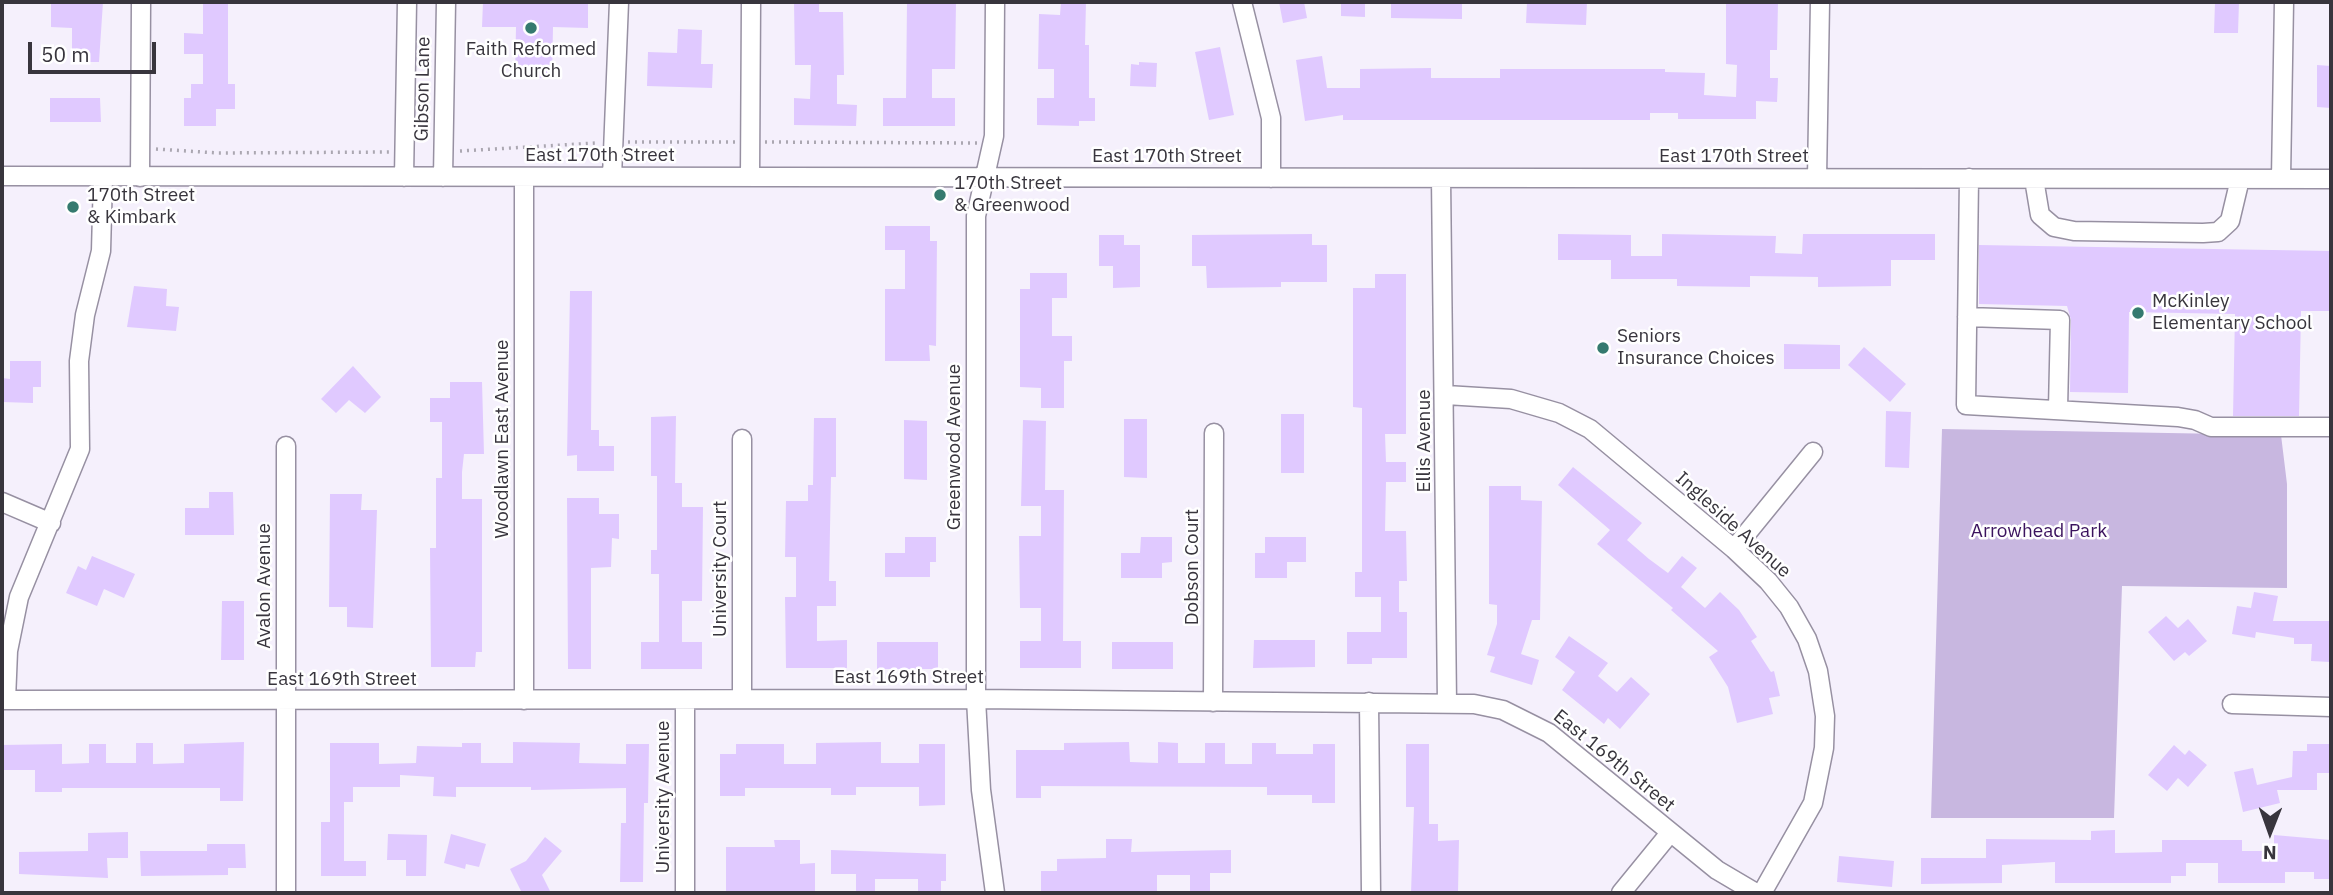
<!DOCTYPE html>
<html>
<head>
<meta charset="utf-8">
<style>
	body { margin:0 }
	#map { position:relative; width:2333px; height:895px; overflow:hidden; background:#f5f0fc; font-family:"IBM Plex Sans",sans-serif }
	canvas { display:block }
	.frame { position:absolute; inset:0; border:4px solid #38353d; pointer-events:none }
	.north { position:absolute; left:2235px; top:797px; width:70px; height:70px; -webkit-text-stroke:5px #fff; paint-order:stroke; rotate:181deg; font-size:19px; font-weight:700; line-height:28px; text-align:center; color:#38353d }
	.north::after { content:''; display:block; margin:auto; width:24px; height:32px; background:#38353d; clip-path:polygon(50% 0,100% 100%,50% 72%,0 100%) }
	.scale { position:absolute; left:28px; top:42px; width:128px; height:32px; box-sizing:border-box; border:4px solid #38353d; border-top:0; padding-left:9px; font-size:21px; line-height:24px; white-space:nowrap; color:#38353d; -webkit-text-stroke:5px #fff; paint-order:stroke }
</style>
</head>
<body>
<div id="map">
<canvas width="2333" height="895"></canvas>
<div class="frame"></div>
<div class="north">N</div>
<div class="scale">50 m</div>
</div>
<script>
const c = document.querySelector('canvas').getContext('2d');
c.lineJoin = 'round';
function fill(path, color) {
  c.fillStyle = color;
  c.fill(path, 'evenodd');
}
function shape(rows) {
  const path = new Path2D();
  for (const r of rows) {
    path.moveTo(r[0], r[1]);
    for (let i = 2; i < r.length; i += 2) path.lineTo(r[i], r[i + 1]);
  }
  return path;
}
function stroke(path, color, width, dash) {
  c.strokeStyle = color;
  c.lineWidth = width;
  c.lineCap = dash ? 'butt' : 'round';
  c.setLineDash(dash || []);
  c.stroke(path);
}
function drawText(font, color, halo, rows, align = 'center') {
  c.font = font + ' "IBM Plex Sans",sans-serif';
  c.lineWidth = 5;
  c.setLineDash([]);
  c.textBaseline = 'middle';
  c.strokeStyle = halo;
  c.fillStyle = color;
  for (const [text, x, y, turn = 0] of rows) {
    c.save();
    c.translate(x, y);
    c.rotate((+turn || 0) * Math.PI / 180);
    c.textAlign = isNaN(turn) ? turn : align;
    if (halo) c.strokeText(text, 0, 0);
    c.fillText(text, 0, 0);
    c.restore();
  }
}
const green = shape([
	[1942,429,2281,435,2287,484,2287,588,2122,586,2114,818,1931,818]
]);
const building = shape([
	[51,2,103,2,99,62,72,62,72,28,51,27],
	[203,2,228,2,228,84,235,84,235,109,216,109,216,126,184,126,184,98,191,98,191,84,203,84,203,54,184,54,184,33,203,34],
	[483,2,588,3,588,28,553,27,552,78,515,78,516,27,482,27],
	[794,2,819,2,819,12,843,12,844,75,837,75,837,104,857,105,856,126,794,125,794,98,810,99,811,65,795,65],
	[907,2,956,2,955,69,932,69,932,98,955,98,955,126,883,126,883,98,906,98],
	[1061,2,1086,2,1085,45,1089,45,1089,98,1095,98,1095,121,1079,121,1079,126,1037,125,1037,98,1054,98,1054,69,1038,69,1039,14,1060,15],
	[1279,2,1304,2,1307,18,1283,23],
	[1341,2,1365,2,1365,17,1341,16],
	[1391,2,1462,2,1462,19,1391,18],
	[1527,2,1587,2,1586,25,1526,23],
	[1726,2,1778,2,1777,50,1770,50,1770,78,1778,78,1777,102,1756,101,1756,119,1678,119,1678,113,1650,113,1650,120,1343,120,1343,115,1305,121,1296,60,1322,56,1327,88,1360,88,1360,69,1431,68,1431,78,1500,78,1500,69,1665,69,1665,72,1705,73,1704,95,1736,97,1737,65,1726,64],
	[2215,2,2239,2,2238,33,2214,33],
	[678,29,702,30,701,64,713,64,712,88,647,86,648,52,677,53],
	[1220,47,1234,115,1209,120,1195,52],
	[1139,62,1157,63,1156,87,1130,86,1131,64,1139,65],
	[2317,65,2331,66,2331,108,2317,107],
	[50,98,100,98,101,122,50,122],
	[885,226,930,226,930,241,937,241,936,346,929,345,930,361,885,361,885,289,905,289,905,250,885,250],
	[1312,234,1312,245,1327,245,1327,282,1281,282,1281,287,1207,288,1206,266,1192,266,1192,235],
	[1558,234,1631,235,1631,256,1662,256,1662,234,1776,236,1775,253,1802,254,1803,234,1935,234,1935,260,1891,260,1891,286,1818,287,1818,277,1750,276,1750,287,1677,286,1677,279,1611,279,1611,260,1558,260],
	[1099,235,1124,235,1124,245,1140,245,1140,287,1113,288,1113,266,1099,266],
	[1979,245,2331,251,2331,311,2301,311,2299,416,2233,416,2235,314,2129,312,2128,393,2070,392,2071,320,2067,306,1979,304],
	[1030,273,1067,273,1067,298,1052,298,1052,336,1072,336,1072,361,1064,361,1064,408,1041,408,1041,388,1020,387,1020,289,1030,289],
	[1375,274,1406,274,1406,434,1385,434,1386,462,1406,462,1406,482,1386,482,1385,531,1406,531,1407,581,1399,581,1399,612,1407,612,1407,658,1372,658,1372,664,1347,664,1347,632,1381,632,1381,597,1355,597,1355,572,1362,572,1362,408,1353,407,1353,288,1375,288],
	[134,286,167,289,166,306,179,307,176,331,127,327],
	[570,291,592,291,591,430,599,430,599,446,614,446,614,471,577,471,577,455,567,456],
	[1784,344,1840,345,1840,369,1784,369],
	[1864,347,1906,384,1890,402,1848,365],
	[10,361,41,361,41,387,33,387,33,403,2,402,2,378,10,379],
	[353,366,381,397,365,413,349,400,336,413,321,399],
	[450,382,482,382,484,454,464,454,462,472,462,499,482,499,482,652,476,652,475,667,431,667,430,548,436,548,436,478,442,478,442,422,430,422,430,398,450,398],
	[1886,411,1911,412,1909,468,1885,467],
	[1281,414,1304,414,1304,473,1281,473],
	[676,416,675,483,682,483,682,507,703,507,702,601,682,601,682,642,702,642,702,669,641,669,641,642,659,642,659,574,651,574,651,550,657,550,657,476,651,476,651,417],
	[814,418,836,418,836,477,831,477,829,581,836,581,836,606,817,606,817,641,847,640,847,668,786,668,785,597,796,597,796,557,785,557,786,501,808,501,808,485,813,485],
	[1124,419,1147,419,1147,478,1124,477],
	[904,420,927,421,927,480,904,479],
	[1023,420,1046,421,1045,490,1064,490,1063,641,1081,641,1081,668,1020,668,1020,641,1041,641,1041,608,1020,608,1019,536,1041,536,1041,506,1021,506],
	[1573,467,1642,523,1627,540,1649,559,1668,573,1682,556,1697,568,1681,587,1705,608,1720,592,1739,610,1757,637,1751,641,1771,672,1774,671,1780,696,1769,698,1773,714,1737,723,1728,687,1709,657,1718,651,1671,610,1673,608,1597,544,1610,530,1558,485],
	[1489,486,1521,486,1521,500,1542,501,1540,620,1532,620,1521,654,1539,660,1532,685,1490,672,1495,657,1487,655,1497,624,1497,605,1489,604],
	[209,492,233,492,234,535,185,535,185,508,209,508],
	[330,494,362,494,361,510,377,510,373,628,347,627,347,607,329,607],
	[567,498,599,498,599,514,619,514,619,539,612,538,611,567,591,568,591,669,568,669],
	[905,537,936,537,936,562,930,562,930,577,885,577,885,553,905,553],
	[1141,537,1172,537,1172,562,1162,563,1162,578,1121,578,1121,553,1140,553],
	[1265,537,1306,537,1306,562,1287,562,1287,578,1255,578,1255,553,1265,553],
	[92,556,135,574,124,598,104,589,97,606,66,593,78,566,86,570],
	[2254,592,2278,596,2273,621,2331,621,2330,662,2311,661,2312,644,2294,644,2294,638,2256,632,2255,638,2232,634,2237,606,2251,608],
	[222,601,244,601,244,660,221,660],
	[2166,616,2178,628,2188,619,2207,641,2189,656,2185,652,2174,661,2148,632],
	[1569,636,1608,663,1598,676,1617,692,1631,677,1650,694,1620,729,1608,718,1604,724,1562,690,1575,672,1555,657],
	[1254,640,1315,640,1315,667,1253,668],
	[877,642,938,642,938,669,877,669],
	[1112,642,1173,642,1173,669,1112,669],
	[244,742,243,801,220,801,220,788,62,788,62,792,35,792,35,770,2,770,2,745,62,744,62,764,89,763,89,744,106,744,106,763,136,763,136,743,153,743,153,764,184,763,184,744],
	[513,742,580,743,579,763,626,764,626,744,649,744,648,803,644,803,643,882,620,882,621,823,626,823,626,788,531,790,531,787,456,787,456,797,433,796,434,777,400,775,400,787,353,787,353,802,344,802,344,861,366,861,366,876,321,876,321,822,330,822,330,743,379,743,379,764,416,763,417,746,462,747,462,743,481,743,481,763,513,763],
	[881,742,881,763,919,763,919,744,945,744,945,805,919,806,919,787,856,787,856,795,831,795,831,788,745,788,745,796,720,796,720,754,736,754,736,744,784,744,784,764,816,764,816,743],
	[1129,742,1130,762,1158,763,1158,742,1178,743,1178,763,1205,763,1205,743,1225,743,1225,764,1252,764,1252,743,1276,743,1276,754,1313,754,1313,744,1335,744,1335,803,1312,803,1312,795,1267,795,1267,787,1041,786,1041,798,1016,798,1016,750,1064,750,1064,743],
	[1406,744,1429,744,1429,824,1438,824,1438,841,1459,840,1458,893,1411,893,1414,807,1406,807],
	[2307,744,2331,744,2331,773,2317,773,2317,790,2277,790,2280,803,2243,812,2234,772,2253,768,2257,785,2292,777,2293,751,2307,751],
	[2174,745,2185,755,2189,750,2207,765,2188,787,2178,778,2167,791,2148,775],
	[2115,830,2115,853,2162,852,2162,840,2242,840,2242,851,2274,851,2274,835,2331,840,2331,879,2314,879,2314,872,2285,872,2285,883,2218,883,2218,863,2186,863,2186,876,2171,876,2171,883,2055,883,2055,862,2002,865,2002,883,1921,884,1921,858,1986,858,1986,839,2091,840,2091,831],
	[128,832,128,858,107,858,108,878,19,874,19,852,88,851,88,833],
	[388,834,427,835,426,876,406,876,406,860,387,860],
	[451,834,486,844,479,867,466,864,465,869,444,863],
	[545,837,562,851,542,875,551,893,522,893,510,869,526,861],
	[1106,839,1132,839,1131,852,1231,850,1231,873,1210,873,1210,893,1190,893,1190,875,1157,875,1157,893,1041,893,1041,871,1057,871,1057,859,1106,858],
	[774,840,800,840,800,864,815,863,815,893,726,893,726,847,775,847],
	[207,844,245,844,246,868,228,868,228,875,141,876,140,851,207,851],
	[831,850,946,854,946,881,941,881,941,893,918,893,918,879,875,879,875,893,856,893,856,874,831,874],
	[1839,856,1894,861,1892,887,1837,882]
]);
const path = shape([
	[628,142,736,142],
	[765,142,977,143],
	[156,149,218,153,390,152],
	[460,151,596,143]
]);
const minor = shape([
	[1242,2,1271,118,1271,178],
	[2,176,2331,179],
	[140,177,141,2],
	[404,177,407,2],
	[443,177,446,2],
	[612,177,619,2],
	[750,177,751,2],
	[1441,178,1447,703],
	[1817,178,1820,2],
	[1969,178,1966,405,2178,417,2195,420,2211,427,2331,427],
	[2281,178,2284,2],
	[2034,179,2040,215,2054,227,2074,231,2203,233,2218,232,2230,221,2240,179],
	[1967,317,2060,320,2058,409],
	[1446,395,1511,399,1559,413,1590,429,1734,549,1768,581,1789,607,1807,639,1818,671,1825,716,1824,748,1813,803,1762,893],
	[286,446,286,893],
	[2,502,51,523],
	[1734,549,1813,452],
	[742,699,742,439],
	[2,700,976,699,1474,704,1503,710,1549,733,1717,870,1756,893],
	[6,700,8,651,19,597,80,449,79,361,85,315,101,251,103,177],
	[524,700,524,177],
	[1213,702,1214,433],
	[1369,702,1371,893],
	[2232,704,2331,707],
	[685,893,685,700],
	[995,893,981,790,976,699,976,216,994,136,995,2],
	[1621,893,1670,833]
]);
const markers = [
	[531,28,7,"#357a6f"],
	[940,195,7,"#357a6f"],
	[73,207,7,"#357a6f"],
	[2138,313,7,"#357a6f"],
	[1603,348,7,"#357a6f"]
];
const poiNames = [
	["Faith Reformed",531,50,"center"],
	["Church",531,72,"center"],
	["170th Street",954,184],
	["& Greenwood",954,206],
	["170th Street",87,196],
	["& Kimbark",87,218],
	["McKinley",2152,302],
	["Elementary School",2152,324],
	["Seniors",1617,337],
	["Insurance Choices",1617,359]
];
const streetNames = [
	["Gibson Lane",423,89,-89],
	["East 170th Street",600,156],
	["East 170th Street",1167,157],
	["East 170th Street",1734,157],
	["Woodlawn East Avenue",503,439,-90],
	["Ellis Avenue",1425,441,-90],
	["Greenwood Avenue",955,447,-90],
	["Ingleside Avenue",1733,525,42],
	["Dobson Court",1193,567,-90],
	["University Court",721,569,-90],
	["Avalon Avenue",265,586,-90],
	["East 169th Street",909,678],
	["East 169th Street",342,680],
	["East 169th Street",1614,761,39],
	["University Avenue",664,797,-90]
];
const parkNames = [
	["Arrowhead Park",2039,532]
];
fill(green, '#c8b7e0');
fill(building, '#e0c9ff');
stroke(minor, '#9790a2', 21);
stroke(path, '#aba7b1', 3.5, [2, 5]);
stroke(minor, '#fff', 18);
for (const [x, y, r, color] of markers) {
  const dot = new Path2D();
  dot.arc(x, y, r, 0, 2 * Math.PI);
  c.fillStyle = color;
  c.fill(dot);
  stroke(dot, '#fff', 2.5);
}
drawText('19px', '#38353d', '#fff', poiNames, 'left');
drawText('19px', '#38353d', '#fff', streetNames);
drawText('19px', '#3b135e', '#fff', parkNames);
</script>
</body>
</html>
